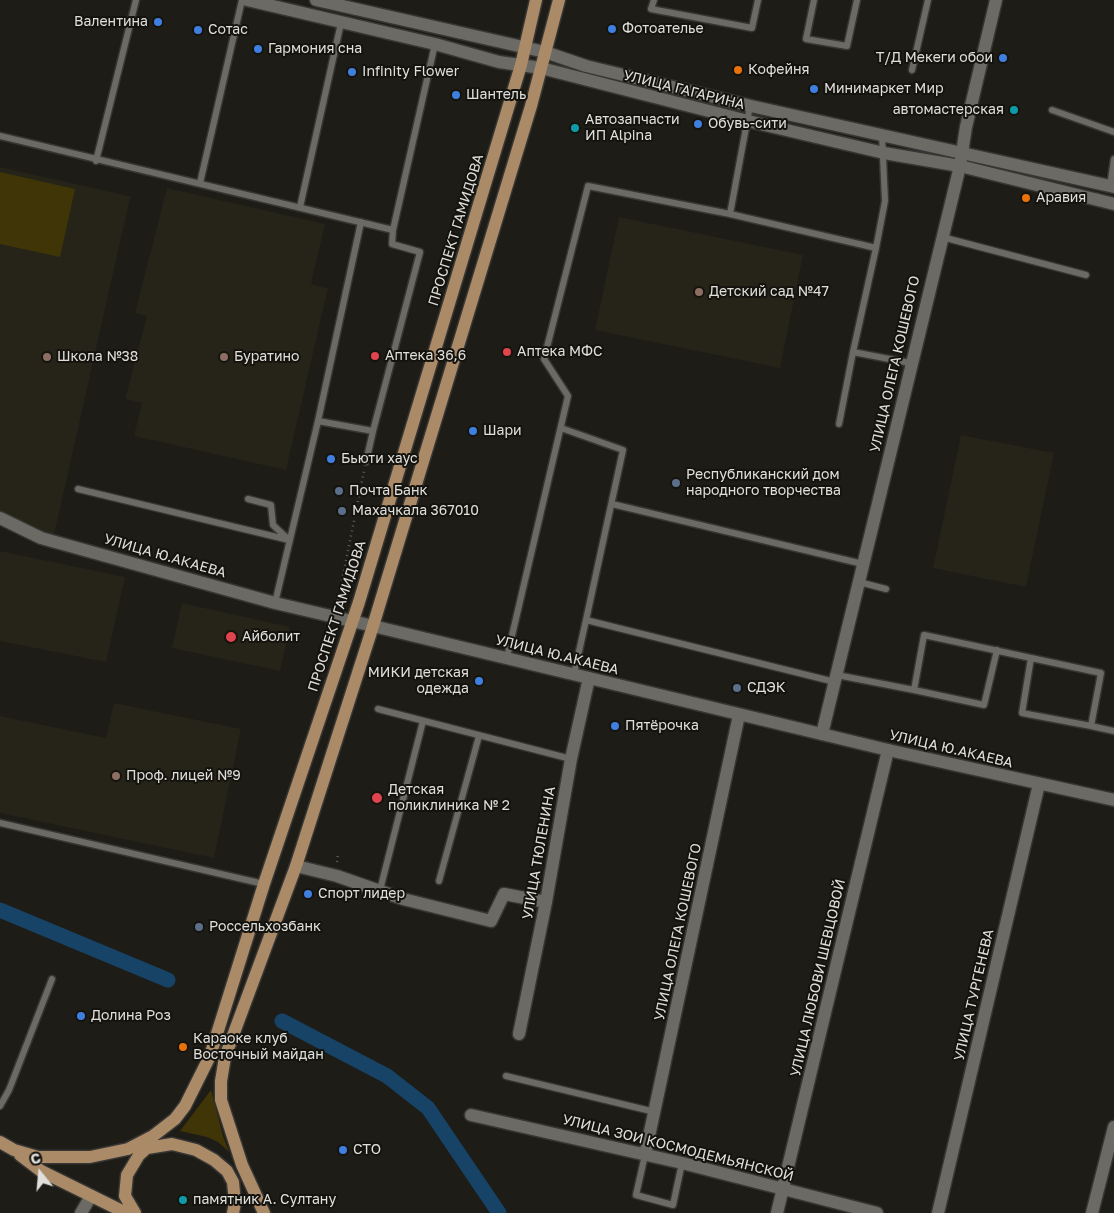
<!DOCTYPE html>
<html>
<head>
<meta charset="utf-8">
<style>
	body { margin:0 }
	#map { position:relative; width:1114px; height:1213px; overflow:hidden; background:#1d1c17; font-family:"Golos Text",sans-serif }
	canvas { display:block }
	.north { position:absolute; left:15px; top:1148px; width:50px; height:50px; -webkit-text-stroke:4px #14130e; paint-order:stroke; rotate:343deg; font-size:14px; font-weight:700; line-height:20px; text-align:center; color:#e0dfdc }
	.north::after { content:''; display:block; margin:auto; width:18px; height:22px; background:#e0dfdc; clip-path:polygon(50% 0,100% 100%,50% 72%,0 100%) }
</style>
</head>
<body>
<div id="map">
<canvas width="1114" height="1213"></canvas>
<div class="north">С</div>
</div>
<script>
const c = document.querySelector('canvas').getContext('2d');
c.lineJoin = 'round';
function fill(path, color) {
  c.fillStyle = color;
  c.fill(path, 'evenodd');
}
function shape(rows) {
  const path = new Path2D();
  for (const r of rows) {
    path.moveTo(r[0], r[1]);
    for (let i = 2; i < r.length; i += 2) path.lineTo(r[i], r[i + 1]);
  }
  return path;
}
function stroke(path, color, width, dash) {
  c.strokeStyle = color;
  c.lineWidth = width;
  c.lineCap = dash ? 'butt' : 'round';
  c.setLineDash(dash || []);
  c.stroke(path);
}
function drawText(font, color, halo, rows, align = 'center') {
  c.font = font + ' "Golos Text",sans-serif';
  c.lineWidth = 4;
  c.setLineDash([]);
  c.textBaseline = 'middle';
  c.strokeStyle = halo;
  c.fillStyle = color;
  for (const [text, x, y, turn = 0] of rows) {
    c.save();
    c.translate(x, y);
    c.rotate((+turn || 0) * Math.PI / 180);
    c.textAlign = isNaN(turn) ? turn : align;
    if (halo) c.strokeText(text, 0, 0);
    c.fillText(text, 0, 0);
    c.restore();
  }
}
const built = shape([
	[0,167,133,197,130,198,54,535,0,516],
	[167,188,325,224,311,284,328,288,286,470,134,436,142,403,125,399,147,316,135,313],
	[619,217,803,255,780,368,595,330],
	[961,435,1054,453,1026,587,933,568],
	[0,551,125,577,106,662,0,641],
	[182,603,290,627,280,671,172,648],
	[114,703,241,729,214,858,0,813,0,716,106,738]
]);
const green = shape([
	[0,172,75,189,60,257,0,244],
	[211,1090,223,1136,229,1152,218,1142,207,1137,180,1131]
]);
const canal = shape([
	[0,910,168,980],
	[282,1021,387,1076,428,1108,499,1213]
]);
const path = shape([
	[337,605,364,471],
	[337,862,338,854]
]);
const lane = shape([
	[654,0,651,9,752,28,758,0],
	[814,0,806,39,847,46,857,0],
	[912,70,928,0],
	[1052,110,1114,132],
	[0,136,393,230,392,244,420,252,373,431,318,421],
	[96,161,136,0],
	[200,183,242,0],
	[1110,186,1114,159],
	[300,207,341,23],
	[730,214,876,248,885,201,882,135],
	[393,230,435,44],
	[942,237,1086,275],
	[876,248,853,352,910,363],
	[839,424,853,352],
	[561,428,623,450,586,620],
	[366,462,373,431],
	[78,489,289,540],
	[248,499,271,505,273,525,288,539],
	[612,504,863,564],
	[859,582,886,589],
	[275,603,318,421,361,222],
	[507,657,568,396,544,359,588,186,730,214,750,106],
	[1031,658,1022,713,1091,726],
	[574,674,586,620,835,682],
	[837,675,914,690,924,635,1101,673,1091,726,1114,731],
	[914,690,984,705,997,650],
	[378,709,571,759],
	[0,823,264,884],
	[439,881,479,736],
	[380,890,423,721],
	[506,1076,655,1112],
	[0,1106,9,1090,52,979],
	[645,1155,636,1195,673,1205,682,1163]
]);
const street = shape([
	[0,518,41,538,275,603,373,626],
	[822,734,960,166,966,127,996,0],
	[296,866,337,876,403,899,491,921,504,894,546,902],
	[519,1034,546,902,571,759,589,678],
	[471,1115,682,1163,877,1213],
	[645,1155,739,715],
	[81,1213,91,1196],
	[777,1213,888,750],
	[938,1213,1039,784],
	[1092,1213,1114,1127]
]);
const secondary = shape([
	[247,0,435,44,499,62,541,68,748,121,884,153,960,166,1114,204],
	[316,0,545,52,586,66,751,106,1114,187],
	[373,626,888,750,1114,800]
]);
const primary = shape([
	[0,1142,14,1150,38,1157,90,1157,128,1149,153,1136,175,1119,185,1106,210,1056,264,884,359,602,521,65,536,0],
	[147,1148,172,1144,196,1150,214,1160,227,1171,233,1182,235,1203,233,1213],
	[20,1155,41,1171,126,1213],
	[135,1213,125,1196,127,1175,139,1155,152,1143],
	[264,1213,242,1165,221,1100,221,1081,225,1057,296,866,373,626,531,106,559,0]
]);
const markers = [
	[158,22,5,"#3f7fe0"],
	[612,29,5,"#3f7fe0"],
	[198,30,5,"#3f7fe0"],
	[258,49,5,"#3f7fe0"],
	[1003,58,5,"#3f7fe0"],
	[738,70,5,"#e8710a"],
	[352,72,5,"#3f7fe0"],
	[814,89,5,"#3f7fe0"],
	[456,95,5,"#3f7fe0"],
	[1014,110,5,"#0f9aa8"],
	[698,124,5,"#3f7fe0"],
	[575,128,5,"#0f9aa8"],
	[1026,198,5,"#e8710a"],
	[699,292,5,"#8d6e63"],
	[507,352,5,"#e0444e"],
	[375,356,5,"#e0444e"],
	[47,357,5,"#8d6e63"],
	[224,357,5,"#8d6e63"],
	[473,431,5,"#3f7fe0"],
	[331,459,5,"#3f7fe0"],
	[676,483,5,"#5c6f8a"],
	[339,491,5,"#5c6f8a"],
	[342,511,5,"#5c6f8a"],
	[231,637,6,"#e0444e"],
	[479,681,5,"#3f7fe0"],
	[737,688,5,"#5c6f8a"],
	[615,726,5,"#3f7fe0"],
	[116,776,5,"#8d6e63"],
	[377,798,6,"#e0444e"],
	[308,894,5,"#3f7fe0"],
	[199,927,5,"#5c6f8a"],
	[81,1016,5,"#3f7fe0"],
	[183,1047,5,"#e8710a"],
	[343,1150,5,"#3f7fe0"],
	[183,1200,5,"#0f9aa8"]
];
const poiNames = [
	["Валентина",148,22,"right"],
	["Фотоателье",622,29],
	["Сотас",208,30],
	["Гармония сна",268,49],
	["Т/Д Мекеги обои",993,58,"right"],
	["Кофейня",748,70],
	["Infinity Flower",362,72],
	["Минимаркет Мир",824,89],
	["Шантель",466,95],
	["автомастерская",1004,110,"right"],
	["Автозапчасти",585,120],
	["ИП Alpina",585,136],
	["Обувь-сити",708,124],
	["Аравия",1036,198],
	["Детский сад №47",709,292],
	["Аптека МФС",517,352],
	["Аптека 36,6",385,356],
	["Школа №38",57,357],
	["Буратино",234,357],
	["Шари",483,431],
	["Бьюти хаус",341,459],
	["Республиканский дом",686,475],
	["народного творчества",686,491],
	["Почта Банк",349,491],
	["Махачкала 367010",352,511],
	["Айболит",242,637],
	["МИКИ детская",469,673,"right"],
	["одежда",469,689,"right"],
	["СДЭК",747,688],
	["Пятёрочка",625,726],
	["Проф. лицей №9",126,776],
	["Детская",388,790],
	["поликлиника № 2",388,806],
	["Спорт лидер",318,894],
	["Россельхозбанк",209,927],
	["Долина Роз",91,1016],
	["Караоке клуб",193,1039],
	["Восточный майдан",193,1055],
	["СТО",353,1150],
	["памятник А. Султану",193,1200]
];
const streetNames = [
	["УЛИЦА ГАГАРИНА",684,90,14],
	["ПРОСПЕКТ ГАМИДОВА",456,230,-73],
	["УЛИЦА ОЛЕГА КОШЕВОГО",895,364,-77],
	["УЛИЦА Ю.АКАЕВА",165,556,16],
	["ПРОСПЕКТ ГАМИДОВА",337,616,-72],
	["УЛИЦА Ю.АКАЕВА",557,655,14],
	["УЛИЦА Ю.АКАЕВА",951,749,13],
	["УЛИЦА ТЮЛЕНИНА",539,853,-80],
	["УЛИЦА ОЛЕГА КОШЕВОГО",678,932,-78],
	["УЛИЦА ЛЮБОВИ ШЕВЦОВОЙ",818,978,-77],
	["УЛИЦА ТУРГЕНЕВА",974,995,-77],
	["УЛИЦА ЗОИ КОСМОДЕМЬЯНСКОЙ",678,1148,14]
];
fill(built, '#262319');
fill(green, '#3f3507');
stroke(canal, '#174366', 15);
stroke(lane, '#373634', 9);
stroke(street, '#373634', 15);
stroke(secondary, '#373634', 15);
stroke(primary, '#373634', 15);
stroke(path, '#5f5e59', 2.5, [1, 4]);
stroke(lane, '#6b6a65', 6);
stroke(street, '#6b6a65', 12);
stroke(secondary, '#6b6a65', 12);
stroke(primary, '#ab8a68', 12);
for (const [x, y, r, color] of markers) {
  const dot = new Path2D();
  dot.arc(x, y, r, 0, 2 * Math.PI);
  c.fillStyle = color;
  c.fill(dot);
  stroke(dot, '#14130e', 2);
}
drawText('14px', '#e0dfdc', '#14130e', poiNames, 'left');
drawText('14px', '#e0dfdc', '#14130e', streetNames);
</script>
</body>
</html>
